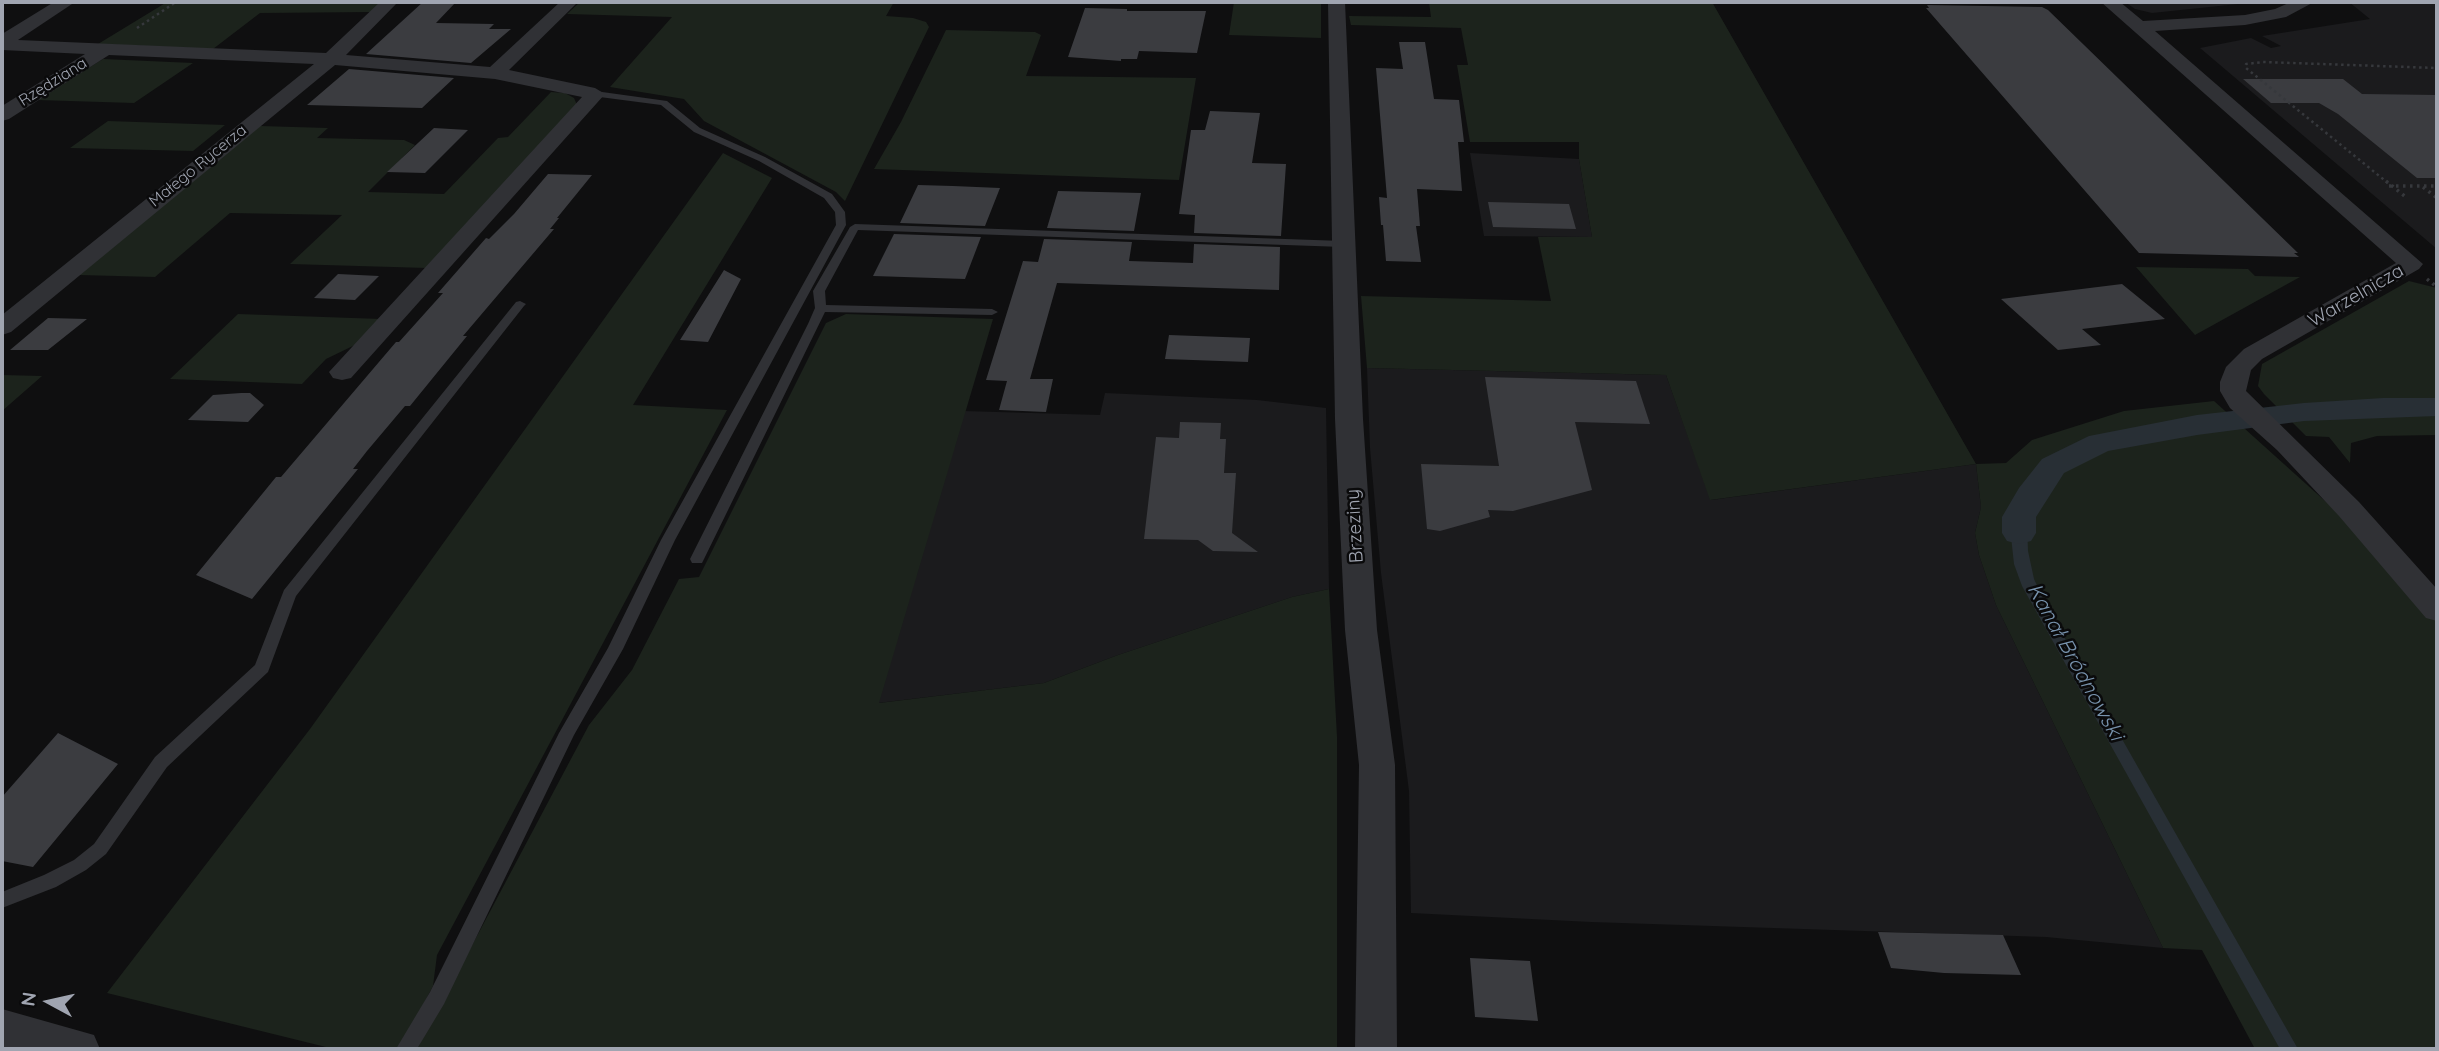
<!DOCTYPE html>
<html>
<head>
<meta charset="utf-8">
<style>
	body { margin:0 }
	#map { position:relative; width:2439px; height:1051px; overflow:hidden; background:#0f0f10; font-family:Quicksand,sans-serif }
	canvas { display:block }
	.frame { position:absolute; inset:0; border:4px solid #a0a5b1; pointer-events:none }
	.north { position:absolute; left:14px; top:967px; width:70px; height:70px; -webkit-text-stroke:5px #0a0a0b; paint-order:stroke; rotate:278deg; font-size:19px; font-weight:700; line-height:28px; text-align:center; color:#a0a5b1 }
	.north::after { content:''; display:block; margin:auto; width:24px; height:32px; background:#a0a5b1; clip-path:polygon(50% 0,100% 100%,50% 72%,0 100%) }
</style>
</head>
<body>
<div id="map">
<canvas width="2439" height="1051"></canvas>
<div class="frame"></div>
<div class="north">N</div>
</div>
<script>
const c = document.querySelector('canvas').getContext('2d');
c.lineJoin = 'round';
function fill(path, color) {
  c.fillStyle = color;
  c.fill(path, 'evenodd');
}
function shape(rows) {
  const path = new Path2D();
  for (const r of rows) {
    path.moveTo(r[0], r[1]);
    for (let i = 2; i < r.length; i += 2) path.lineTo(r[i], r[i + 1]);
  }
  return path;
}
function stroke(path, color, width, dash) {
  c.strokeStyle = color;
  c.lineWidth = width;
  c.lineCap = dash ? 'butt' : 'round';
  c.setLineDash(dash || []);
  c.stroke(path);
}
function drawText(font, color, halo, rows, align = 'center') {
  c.font = font + ' Quicksand,sans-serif';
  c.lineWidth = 5;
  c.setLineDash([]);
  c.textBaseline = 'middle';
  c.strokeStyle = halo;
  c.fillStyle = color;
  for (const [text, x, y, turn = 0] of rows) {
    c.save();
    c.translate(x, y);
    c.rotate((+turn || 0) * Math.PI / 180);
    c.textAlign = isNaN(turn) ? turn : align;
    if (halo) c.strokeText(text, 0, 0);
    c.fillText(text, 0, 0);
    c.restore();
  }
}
const built = shape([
	[2125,2,2257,2,2152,13,2135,9],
	[2349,2,2437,2,2437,249,2200,48,2251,38,2271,48,2281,46,2262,36,2370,19],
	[1470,153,1579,159,1592,237,1484,236],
	[1367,368,1666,375,1711,500,1976,464,1981,507,1975,533,1979,555,1996,605,2163,948,2046,937,1591,922,1411,913,1409,791,1381,573,1370,448],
	[1105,393,1257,400,1326,408,1329,589,1292,597,1118,655,1044,683,878,703,963,411,1100,415]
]);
const green = shape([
	[167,2,382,2,372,12,260,13,213,49,98,44],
	[580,2,894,2,886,16,913,18,926,22,929,27,845,201,836,192,704,121,684,99,610,87,672,17,567,14],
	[1234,2,1321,2,1321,38,1229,35],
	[1429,2,1712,2,1976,464,2006,463,2032,440,2124,411,2214,401,2376,547,2437,622,2437,1049,2255,1049,2202,950,2163,948,1996,605,1979,555,1975,533,1981,507,1976,464,1710,500,1666,375,1367,368,1361,296,1551,301,1538,237,1592,237,1579,159,1579,142,1470,142,1457,65,1468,65,1461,28,1351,25,1349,16,1431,17],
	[946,30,1035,32,1041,35,1026,76,1196,78,1179,180,874,169,901,122],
	[103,59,193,63,134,103,37,100],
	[551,92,565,93,574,98,577,105,427,268,290,264,342,215,230,213,155,277,79,275,260,126,328,128,317,138,404,140,415,145,368,192,444,194,498,138,508,137],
	[108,121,225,125,193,151,70,148],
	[723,153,772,178,633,405,727,410,437,955,433,986,400,1049,334,1049,107,993,310,729],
	[2136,267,2248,269,2255,276,2300,277,2195,335],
	[2409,281,2437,288,2437,435,2377,436,2351,443,2350,463,2329,437,2306,436,2264,394,2258,386,2262,364],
	[238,314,381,319,359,343,326,359,302,384,170,379],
	[846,314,993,319,879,703,1044,683,1118,655,1292,597,1329,589,1337,737,1337,1049,417,1049,589,725,632,670,679,579,699,577,826,323],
	[2,375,42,376,2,411]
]);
const water = shape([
	[2021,487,2038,495,2027,523,2028,551,2034,579,2047,607,2298,1049,2280,1049,2022,586,2014,564,2010,527,2013,500]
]);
const canal = shape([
	[2383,398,2437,398,2437,416,2304,421,2197,435,2108,451,2064,473,2036,517,2036,533,2031,541,2019,544,2007,541,2002,533,2002,517,2019,488,2042,459,2089,436,2197,415,2304,403,2383,398]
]);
const building = shape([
	[423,2,456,2,436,23,494,24,489,29,511,29,471,63,366,54],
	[1927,5,2042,7,2048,10,2298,253,2294,253,2299,257,2139,253,1926,8,1929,8],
	[1085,8,1127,9,1127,11,1206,11,1197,53,1139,51,1137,59,1121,59,1121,61,1068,57],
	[1399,42,1425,42,1434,99,1459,100,1464,142,1458,142,1462,191,1417,189,1420,226,1416,226,1421,262,1386,261,1383,225,1381,225,1379,197,1387,198,1376,68,1403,69],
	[349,69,454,78,422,108,307,105],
	[2243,79,2343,79,2362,94,2437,95,2437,178,2417,178,2338,114,2319,103,2271,103],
	[1210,111,1260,113,1252,163,1286,164,1281,236,1194,233,1195,215,1179,214,1191,130,1205,130],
	[434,128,468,130,425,173,387,172],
	[548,174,592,175,557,218,559,218,550,229,554,229,463,336,467,336,410,406,405,406,367,451,353,469,358,469,252,599,196,575,276,477,281,477,396,342,399,342,443,293,438,293,486,238,489,239,514,214],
	[918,185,953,186,1000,188,985,226,900,223],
	[1058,191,1141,193,1134,231,1047,228],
	[1488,202,1569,204,1576,229,1493,227],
	[894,234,981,237,965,279,873,276],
	[1044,239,1132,242,1129,261,1193,263,1194,244,1280,247,1279,290,1057,283,1030,379,1053,379,1046,412,999,410,1007,381,986,380,1023,261,1038,262],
	[724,270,741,279,708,342,680,340],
	[338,274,379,276,355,300,314,298],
	[2122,284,2165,319,2082,329,2101,345,2058,350,2001,299],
	[48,318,87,319,48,350,10,350],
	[1169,335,1250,338,1248,362,1165,359],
	[1485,377,1636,381,1650,424,1575,422,1592,490,1513,511,1488,510,1490,517,1440,531,1427,529,1421,464,1499,466],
	[241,393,250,393,264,405,248,422,188,420,213,395],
	[1180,422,1221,423,1220,439,1226,439,1224,473,1236,473,1232,533,1258,552,1213,551,1198,540,1144,539,1156,437,1179,438],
	[58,733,118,764,33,867,2,861,2,797],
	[1878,932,2003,935,2021,975,1944,973,1891,968],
	[1470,958,1530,961,1538,1021,1475,1017]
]);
const pathFar1 = shape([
	[137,28,176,2],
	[2388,183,2246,68,2246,64,2263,62,2437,68]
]);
const path = shape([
	[2386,181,2407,198],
	[2389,186,2437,186],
	[2423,187,2437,198],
	[2427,279,2437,287]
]);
const service = shape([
	[595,91,667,101,700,128,765,157,832,194,845,212,846,225,675,540,623,649,574,735,444,1004,417,1049,396,1049,430,992,559,733,608,648,661,540,836,225,835,212,824,198,759,161,694,132,661,105,592,96,590,94,595,91],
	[855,224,1343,241,1348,244,1343,247,858,230,825,291,826,305,992,309,998,312,992,315,825,312,704,559,702,563,692,563,690,559,808,324,815,308,813,291,850,227,855,224],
	[520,301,526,304,524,306,296,596,268,672,167,767,106,854,86,870,56,887,2,908,2,892,44,875,74,860,94,844,155,757,255,665,284,590,516,302,520,301]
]);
const minor = shape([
	[54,2,75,2,18,40,326,53,380,2,398,2,346,55,490,67,560,2,578,2,509,70,595,88,605,94,351,378,342,380,333,378,329,372,582,97,495,79,335,65,11,332,2,335,2,315,314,64,109,55,9,119,2,121,2,106,85,54,2,50,2,34,54,2],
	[1328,2,1345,2,1363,419,1377,630,1395,765,1397,1049,1355,1049,1359,765,1345,630,1335,419,1328,2],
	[2101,2,2120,2,2143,21,2245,15,2275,9,2291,2,2314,2,2286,17,2245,25,2155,31,2423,264,2419,269,2262,359,2251,370,2246,391,2359,502,2437,589,2437,621,2426,618,2339,516,2277,450,2230,408,2220,391,2220,382,2226,367,2244,349,2396,263,2101,2],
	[2,1009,94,1035,100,1049,2,1049,2,1009]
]);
const farStreetnames = [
	["Rzędziana",53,82,-32],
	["Małego Rycerza",198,166,-39]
];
const streetNames = [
	["Warzelnicza",2356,296,-30],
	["Brzeziny",1355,526,-93]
];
const waterNames = [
	["Kanał Bródnowski",2075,662,61]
];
fill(built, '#1b1b1d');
fill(green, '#1c231c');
fill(water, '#282f35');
fill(canal, '#282f35');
fill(building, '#3b3c40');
stroke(pathFar1, '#36383c', 2.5, [2.5, 3.5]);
stroke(path, '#36383c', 3.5, [2.5, 4.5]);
fill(service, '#303135');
fill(minor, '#303135');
drawText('16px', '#a0a5b1', '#0a0a0b', farStreetnames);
drawText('19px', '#a0a5b1', '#0a0a0b', streetNames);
drawText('italic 21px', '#7792ac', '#0a0a0b', waterNames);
</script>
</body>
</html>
